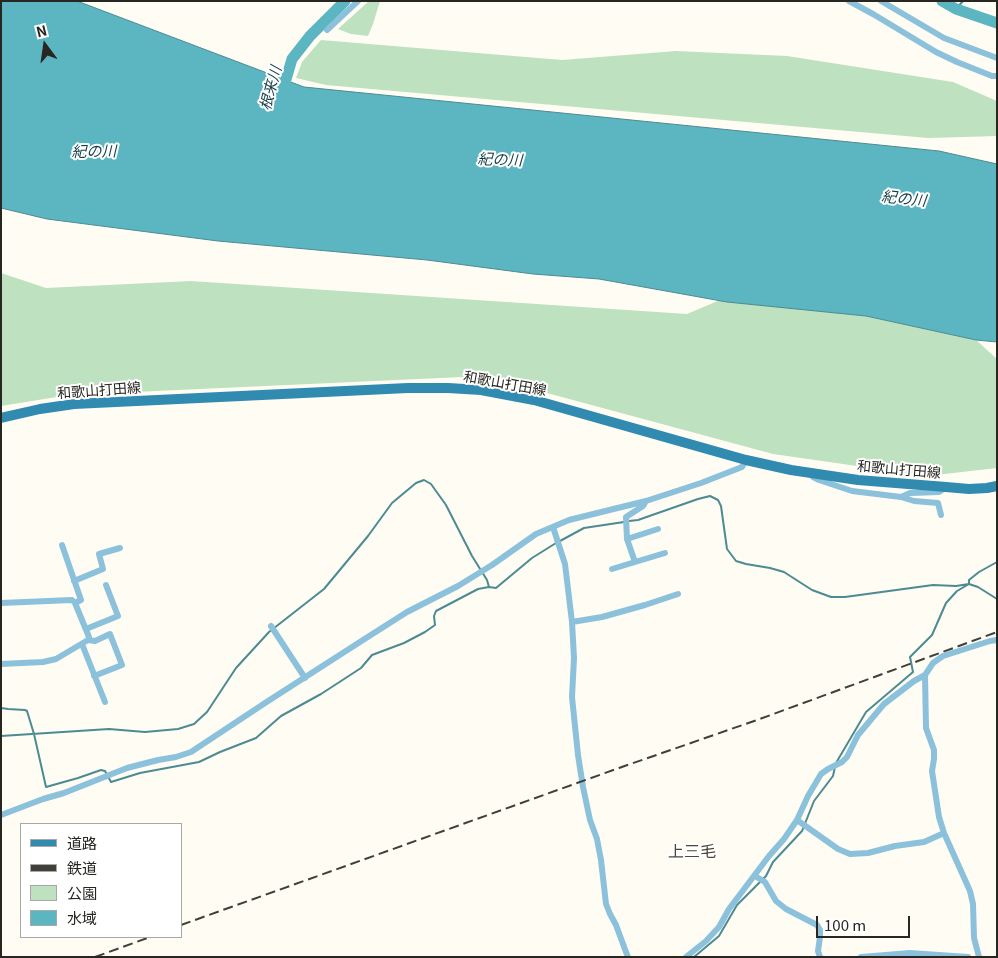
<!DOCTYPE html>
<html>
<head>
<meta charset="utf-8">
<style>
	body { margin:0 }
	#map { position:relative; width:998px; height:958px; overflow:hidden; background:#fffcf4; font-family:Georgia,"Noto Sans JP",serif }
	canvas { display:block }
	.frame { position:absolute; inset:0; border:2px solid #282621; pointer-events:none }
	.legend { position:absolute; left:20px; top:823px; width:162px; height:115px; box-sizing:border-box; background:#fff; border:1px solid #a9a8a6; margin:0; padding:6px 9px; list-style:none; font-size:15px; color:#282621 }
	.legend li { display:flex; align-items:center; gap:10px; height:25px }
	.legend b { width:25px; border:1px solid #a9a8a6 }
	.north { position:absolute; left:20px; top:20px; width:50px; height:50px; -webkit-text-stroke:4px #fff; paint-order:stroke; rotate:346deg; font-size:14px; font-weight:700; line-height:20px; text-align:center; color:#282621 }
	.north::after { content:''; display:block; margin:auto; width:18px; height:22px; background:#282621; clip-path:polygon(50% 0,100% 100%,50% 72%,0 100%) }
	.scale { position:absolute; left:816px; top:916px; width:94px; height:22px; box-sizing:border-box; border:2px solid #282621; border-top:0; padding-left:6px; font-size:15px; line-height:18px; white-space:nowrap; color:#282621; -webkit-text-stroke:4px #fff; paint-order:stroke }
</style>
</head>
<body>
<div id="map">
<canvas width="998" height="958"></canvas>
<div class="frame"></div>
<ul class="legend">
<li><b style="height:6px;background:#318bb1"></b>道路</li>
<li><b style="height:6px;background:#413f3a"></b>鉄道</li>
<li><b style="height:14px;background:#bee1bf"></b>公園</li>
<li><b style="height:14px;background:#5bb6c2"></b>水域</li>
</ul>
<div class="north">N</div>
<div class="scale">100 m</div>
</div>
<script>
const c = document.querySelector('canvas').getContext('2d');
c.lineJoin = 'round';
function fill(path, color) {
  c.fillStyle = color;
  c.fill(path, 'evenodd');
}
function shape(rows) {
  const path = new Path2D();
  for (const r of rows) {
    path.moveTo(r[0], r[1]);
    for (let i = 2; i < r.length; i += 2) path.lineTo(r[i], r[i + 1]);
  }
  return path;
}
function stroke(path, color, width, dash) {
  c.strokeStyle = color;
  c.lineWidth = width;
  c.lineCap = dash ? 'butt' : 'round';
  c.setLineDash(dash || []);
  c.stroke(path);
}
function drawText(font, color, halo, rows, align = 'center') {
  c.font = font + ' Georgia,"Noto Sans JP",serif';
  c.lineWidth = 4;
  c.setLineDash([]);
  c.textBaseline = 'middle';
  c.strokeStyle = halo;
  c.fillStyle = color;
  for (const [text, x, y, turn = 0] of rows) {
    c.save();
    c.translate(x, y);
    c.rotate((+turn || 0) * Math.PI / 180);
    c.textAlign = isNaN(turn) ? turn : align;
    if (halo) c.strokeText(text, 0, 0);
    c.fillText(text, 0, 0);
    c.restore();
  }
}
const green = shape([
	[369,1,380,1,373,24,368,36,351,34,338,29],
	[321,40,562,60,676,51,787,56,953,82,997,101,997,136,928,138,326,85,296,78,302,62],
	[1,273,46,288,191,281,687,314,720,300,866,316,976,340,997,359,997,468,927,476,773,454,484,376,69,395,1,406]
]);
const water = shape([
	[1,1,77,1,304,87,939,151,997,164,997,342,976,340,866,316,727,302,599,279,533,274,427,260,218,241,47,219,1,208,1,1]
]);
const stream = shape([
	[956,9,963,1],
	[629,521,638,520,698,499,710,496,718,500,721,506,727,549,736,561,746,564,770,568,784,572,812,590,831,597,845,597,933,585,956,586,969,584,978,587,997,599],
	[560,541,584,528,624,522],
	[1,708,8,709,25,710,27,711,34,734,46,787,78,778,101,770,105,771,111,782,140,773,199,762,220,752,256,738,281,716,321,694,361,668,372,655,404,643,425,632,435,625,434,616,436,611,478,589,489,587,496,588,532,558,556,543],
	[1,736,109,729,145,732,178,729,194,724,207,712,236,668,269,632,324,589,368,536,392,503,416,483,424,480,431,484,446,505,472,556,487,580,489,587],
	[836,763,866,712,913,672,910,657,932,635,946,603,957,591,969,584,969,580,979,572,997,562],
	[694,957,719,936,737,905,766,876,773,862,802,831,814,801,833,776,835,767]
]);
const river = shape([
	[942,1,956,9,997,23],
	[282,93,292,59,310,36,345,1]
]);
const street = shape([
	[849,1,873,14,936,52,957,62,992,76,997,76],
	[881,1,944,38,997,58],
	[327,30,358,1],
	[812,475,813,477,819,480,852,491,901,497],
	[646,501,643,506,626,517,627,539,658,529],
	[941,515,938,503,914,501,901,497,910,493,939,492,945,488],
	[553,527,565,564,572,622,574,658,572,697,578,755,583,787,590,820,597,839,601,860,606,904,610,914,616,925,626,952,628,957],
	[627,539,635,562,665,553],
	[62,545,81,600,75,603],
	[612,569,635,562],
	[74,581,103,569,99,554,120,548],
	[1,603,72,600,75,603,89,637,88,640],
	[572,622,602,617,645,605,678,594],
	[271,626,305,678],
	[86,629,118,616,106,585],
	[82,644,105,702],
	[1,664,43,662,56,659,88,640,95,641,110,634,122,665,94,676],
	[925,675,926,728,934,750,934,759,932,771,939,817,944,833,970,891,973,904,974,938,979,957],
	[1,815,43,799,64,793,127,768,158,760,176,757,191,752,265,703,363,640,407,612,458,586,492,565,536,534,569,520,646,501,701,483,742,467,746,460],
	[797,820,838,849,850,854,868,853,895,846,924,842,944,833],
	[755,876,765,882,776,901,786,909,817,925,820,930,820,937,818,951,820,957],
	[686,957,706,941,719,927,729,909,769,856,784,839,797,820,808,796,821,774,828,769,842,762,847,757,858,735,884,704,914,681,925,675,933,663,943,656,990,641,997,640],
	[861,957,910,953,968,957]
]);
const primary = shape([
	[1,418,40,409,74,404,408,388,448,388,481,390,534,400,746,460,791,470,858,480,946,487,969,489,987,488,997,486]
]);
const rail = shape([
	[181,925,619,768,757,720,997,632],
	[95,957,150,937]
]);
const streetNames = [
	["和歌山打田線",505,383,10],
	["和歌山打田線",99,390,-4],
	["和歌山打田線",899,469,5]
];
const waterNames = [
	["根来川",270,88,-75],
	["紀の川",94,151,-1],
	["紀の川",500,159,2],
	["紀の川",904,198,6]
];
const quarterNames = [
	["上三毛",692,851]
];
fill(green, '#bee1bf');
fill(water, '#5bb6c2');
stroke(water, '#4c8b92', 1);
stroke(stream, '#4c8b92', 2);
stroke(river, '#5bb6c2', 11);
stroke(street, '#8cc1db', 6);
stroke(primary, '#318bb1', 10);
stroke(rail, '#413f3a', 2, [10, 5]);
drawText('14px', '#282621', '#fff', streetNames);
drawText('italic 15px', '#143f45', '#fff', waterNames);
drawText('16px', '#4b473c', '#fff', quarterNames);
</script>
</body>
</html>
